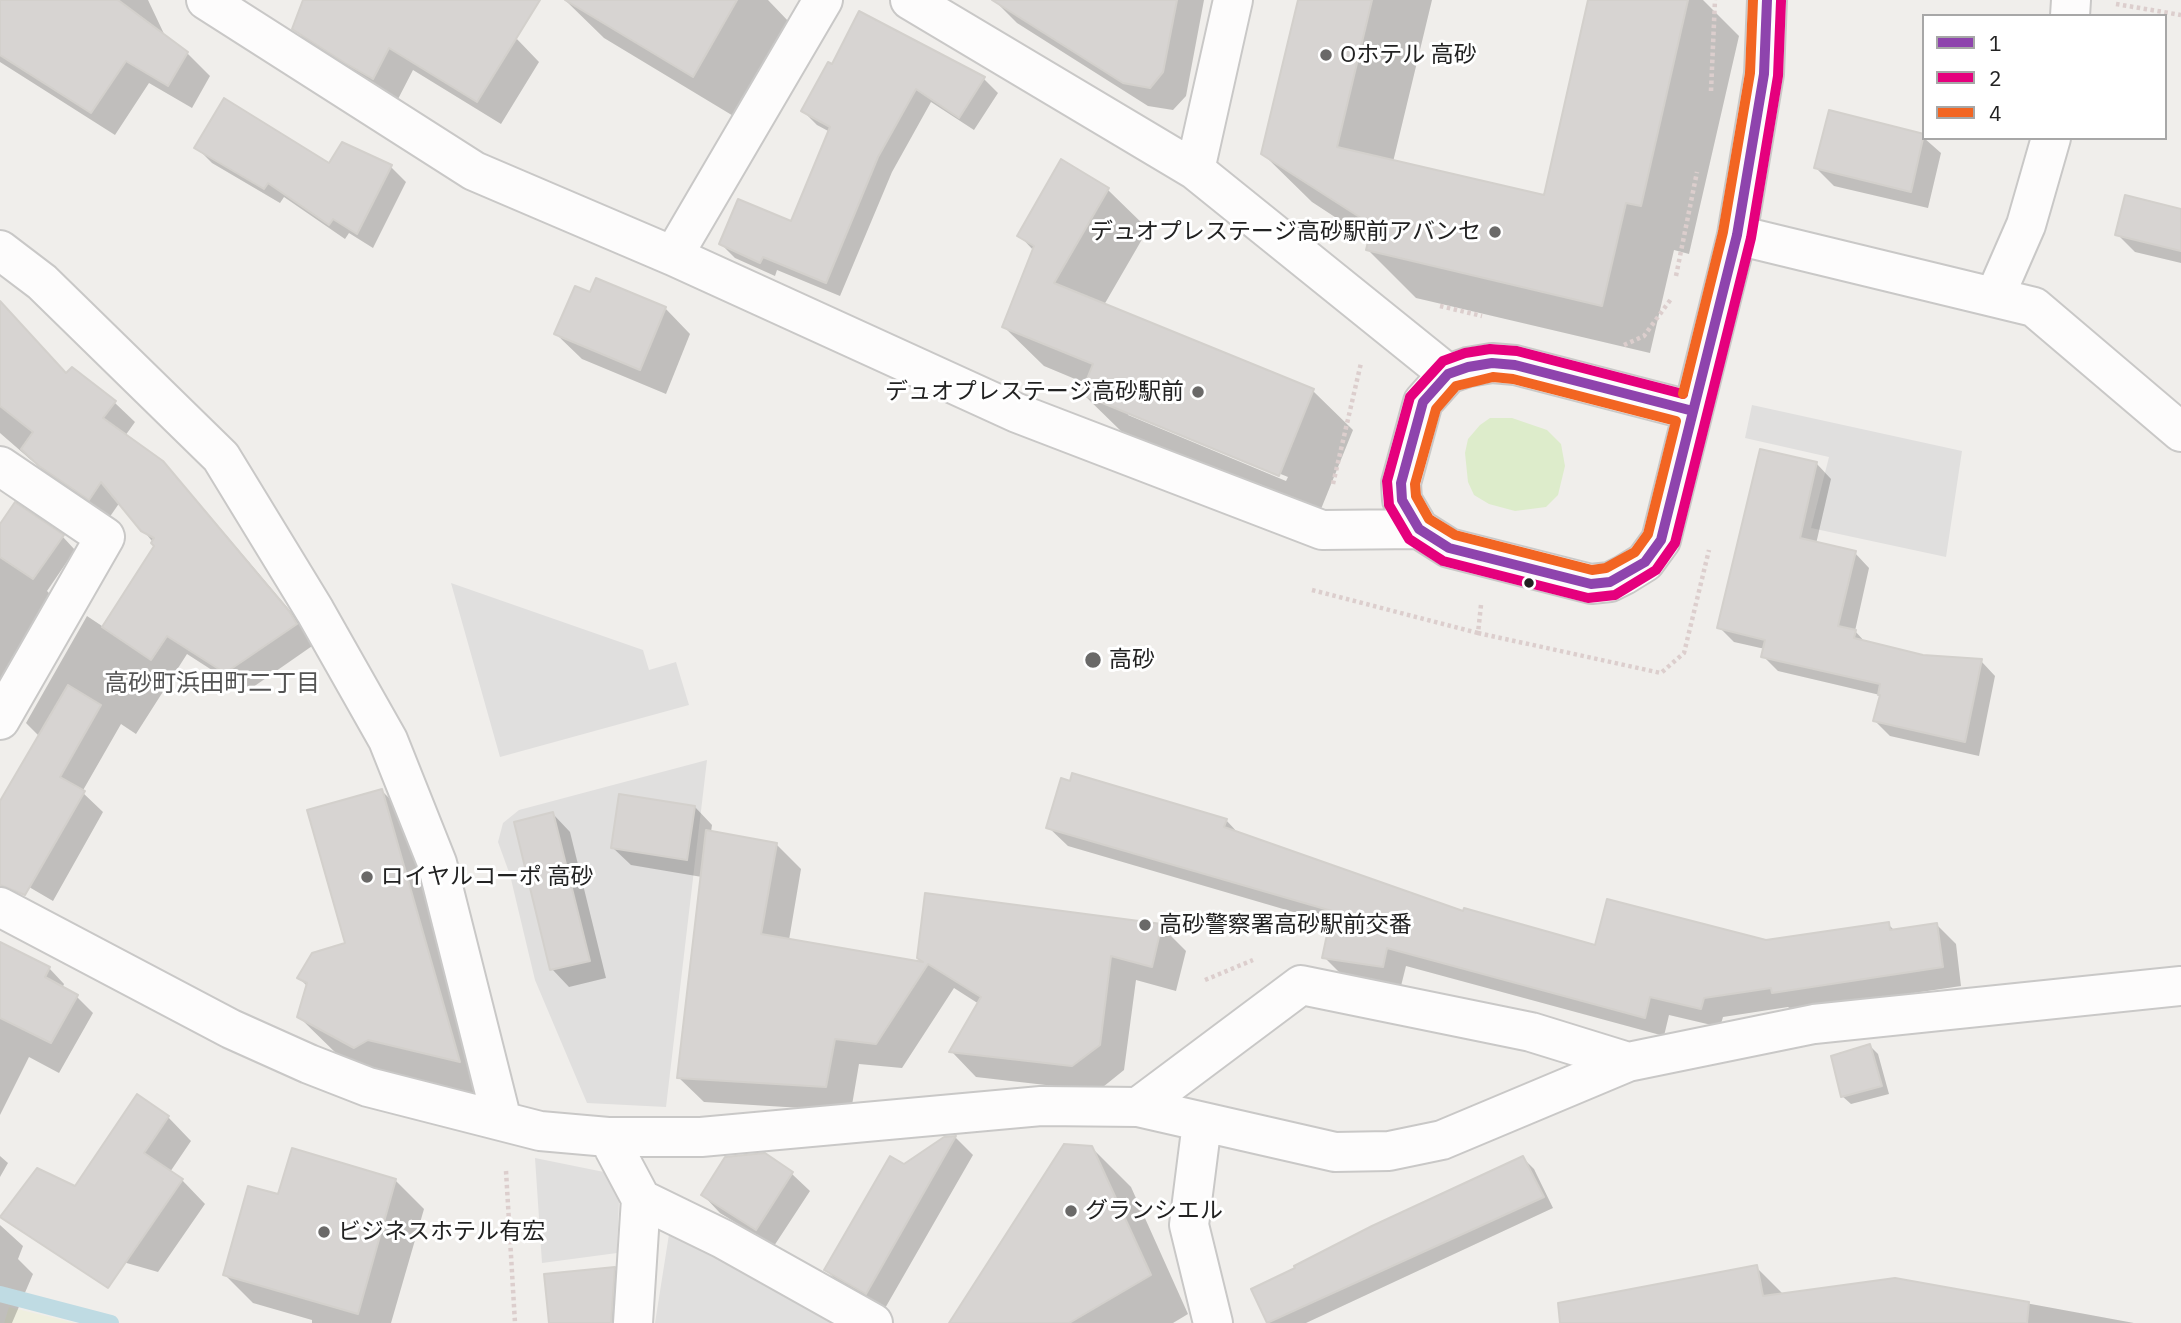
<!DOCTYPE html>
<html>
<head>
<meta charset="utf-8">
<style>
	body { margin:0 }
	#map { position:relative; width:2181px; height:1323px; overflow:hidden; background:#f0eeeb; font-family:"IBM Plex Sans",sans-serif }
	canvas { display:block }
	.legend { position:absolute; left:1922px; top:14px; width:245px; height:126px; box-sizing:border-box; background:#fff; border:2px solid #a7a7a7; margin:0; padding:9px 12px; list-style:none; font-size:21px; color:#222 }
	.legend li { display:flex; align-items:center; gap:14px; height:35px }
	.legend b { width:35px; border:2px solid #a7a7a7 }
</style>
</head>
<body>
<div id="map">
<canvas width="2181" height="1323"></canvas>
<ul class="legend">
<li><b style="height:9px;background:#8e44ad"></b>1</li>
<li><b style="height:9px;background:#e5007d"></b>2</li>
<li><b style="height:9px;background:#f26522"></b>4</li>
</ul>
</div>
<script>
const c = document.querySelector('canvas').getContext('2d');
c.lineJoin = 'round';
function fill(path, color) {
  c.fillStyle = color;
  c.fill(path, 'evenodd');
}
function shape(rows) {
  const path = new Path2D();
  for (const r of rows) {
    path.moveTo(r[0], r[1]);
    for (let i = 2; i < r.length; i += 2) path.lineTo(r[i], r[i + 1]);
  }
  return path;
}
function stroke(path, color, width, dash) {
  c.strokeStyle = color;
  c.lineWidth = width;
  c.lineCap = dash ? 'butt' : 'round';
  c.setLineDash(dash || []);
  c.stroke(path);
}
function drawText(font, color, halo, rows, align = 'center') {
  c.font = font + ' "IBM Plex Sans","Noto Sans JP",sans-serif';
  c.lineWidth = 6;
  c.setLineDash([]);
  c.textBaseline = 'middle';
  c.strokeStyle = halo;
  c.fillStyle = color;
  for (const [text, x, y, turn = 0] of rows) {
    c.save();
    c.translate(x, y);
    c.rotate((+turn || 0) * Math.PI / 180);
    c.textAlign = isNaN(turn) ? turn : align;
    if (halo) c.strokeText(text, 0, 0);
    c.fillText(text, 0, 0);
    c.restore();
  }
}
const farmland = shape([
	[9,1307,75,1323,4,1323]
]);
const grass = shape([
	[1490,418,1512,418,1547,430,1561,444,1565,466,1558,495,1546,507,1515,511,1489,504,1474,495,1468,482,1465,453,1468,439,1480,425]
]);
const parking = shape([
	[1752,405,1962,451,1946,557,1811,528,1829,457,1745,438],
	[451,583,643,650,649,670,676,662,689,705,500,757],
	[707,760,666,1107,587,1103,535,980,510,875,498,842,503,823,519,810],
	[535,1158,604,1172,619,1201,617,1253,542,1263],
	[670,1228,848,1323,655,1323]
]);
const shadow = shape([
	[0,0,148,0,166,38,187,53,210,76,192,108,149,83,115,135,0,62],
	[305,0,462,0,516,38,539,62,501,124,413,70,397,101,317,52,294,28],
	[565,0,768,0,790,23,735,117,604,38],
	[994,0,1204,0,1186,96,1173,110,1148,106,1017,23],
	[1299,0,1432,0,1393,162,1545,197,1590,0,1703,0,1739,36,1689,254,1674,250,1650,353,1416,298,1368,250,1370,240,1312,202,1263,154],
	[860,13,984,79,998,93,974,130,931,102,892,172,840,296,777,270,775,276,735,258,721,244,792,223,830,132,817,125,803,111,832,66],
	[1924,136,1924,138,1941,153,1928,208,1834,186,1816,168],
	[196,147,330,165,391,167,406,182,373,248,349,233,345,239,284,197,280,203,212,163],
	[1062,162,1108,190,1148,229,1104,305,1313,391,1353,430,1319,514,1123,433,1083,394,1087,384,1044,366,1004,327,1034,251,1019,235],
	[1128,412,1288,477,1286,481,1128,415],
	[2181,211,2181,263,2135,252,2117,234],
	[591,294,665,308,690,334,666,394,582,359,556,334],
	[0,305,67,375,72,369,115,403,135,422,125,436,162,462,182,483,309,633,315,644,246,692,187,654,136,734,121,724,82,792,103,812,53,901,0,870,0,804,40,737,26,723,87,616,102,626,156,546,120,502,109,518,61,486,0,433],
	[1817,464,1831,479,1816,544,1855,553,1869,568,1855,631,1866,643,1923,656,1981,661,1995,676,1979,756,1890,736,1875,721,1880,695,1778,671,1763,656,1765,649,1734,642,1719,627],
	[0,528,63,537,75,550,47,591,61,605,0,711],
	[382,791,423,832,500,1102,411,1081,341,1058,299,1017,308,987,299,978,347,945],
	[695,807,712,825,711,832,776,844,801,869,789,940,925,964,1161,926,1186,951,1176,991,1136,980,1124,1070,1098,1091,976,1077,952,1052,979,1004,954,988,902,1068,859,1064,851,1111,704,1102,678,1077,702,877,631,865,613,848],
	[553,814,570,832,606,978,569,987,552,969],
	[1226,820,1240,835,1464,913,1596,947,1766,942,1888,924,1895,931,1937,925,1956,944,1961,986,1793,1011,1788,1007,1723,1017,1720,1027,1669,1015,1664,1036,1406,966,1401,986,1343,976,1324,957,1331,923,1068,846,1048,827],
	[0,944,49,968,64,984,62,989,77,997,93,1013,59,1073,29,1057,0,1115],
	[1870,1046,1878,1054,1889,1094,1851,1104,1842,1096],
	[138,1097,168,1117,191,1141,170,1172,182,1180,205,1204,158,1272,29,1235,75,1188],
	[956,1138,973,1155,884,1310,844,1288,826,1270,904,1166,944,1139],
	[1092,1148,1131,1187,1188,1314,1173,1323,951,1323],
	[764,1155,792,1174,810,1191,774,1246,720,1213,703,1195],
	[0,1156,8,1163,0,1177],
	[1523,1158,1534,1169,1553,1208,1306,1323,1269,1323,1254,1290],
	[395,1180,424,1209,391,1323,312,1323,312,1320,253,1303,225,1275,279,1196],
	[0,1225,23,1246,18,1259,33,1274,12,1323,0,1323],
	[1756,1267,1784,1295,1895,1279,2134,1323,1570,1323],
	[614,1269,632,1286,629,1323,565,1323]
]);
const stream = shape([
	[0,1294,111,1323]
]);
const building = shape([
	[0,0,118,0,188,52,168,86,126,61,91,113,0,55,0,0],
	[303,0,540,0,477,102,389,48,373,79,345,63,292,29,303,0],
	[565,0,737,0,693,77,565,0],
	[992,0,1177,0,1163,72,1150,88,1123,83,992,0],
	[1298,0,1372,0,1337,147,1544,195,1588,0,1688,0,1641,206,1626,203,1602,306,1366,250,1372,225,1261,154,1298,0],
	[859,11,985,77,959,118,916,89,878,157,826,283,763,257,760,263,719,244,738,199,791,221,830,127,801,111,828,62,832,64,859,11],
	[224,98,329,163,342,142,392,165,357,234,333,219,329,225,268,183,264,189,194,148,224,98],
	[1829,110,1924,134,1911,192,1814,168,1829,110],
	[1061,159,1109,188,1054,283,1314,389,1279,476,1081,394,1093,364,1002,327,1034,246,1017,236,1061,159],
	[2125,195,2181,209,2181,251,2115,235,2125,195],
	[596,278,666,307,640,370,554,334,575,286,590,292,596,278],
	[0,301,66,373,72,367,116,401,103,418,163,461,289,611,297,624,225,673,167,636,151,660,102,627,154,546,151,543,154,538,141,531,101,482,89,500,39,466,21,449,33,432,0,406,0,301],
	[1760,449,1817,462,1800,538,1856,551,1838,626,1856,630,1854,638,1923,655,1982,659,1965,742,1873,721,1880,695,1878,695,1880,684,1761,657,1765,640,1717,628,1760,449],
	[15,502,64,535,33,579,0,557,0,524,15,502],
	[68,685,101,705,60,777,85,791,25,895,0,885,0,801,68,685],
	[1072,773,1227,819,1224,827,1463,911,1464,908,1595,945,1607,899,1766,940,1889,922,1890,930,1937,923,1943,967,1772,993,1771,988,1704,998,1701,1009,1650,997,1645,1018,1387,948,1383,967,1322,958,1332,911,1046,828,1061,778,1070,781,1072,773],
	[382,789,460,1062,368,1040,354,1048,297,1017,307,983,297,978,312,953,345,943,307,810,382,789],
	[619,794,695,806,687,860,611,848,619,794],
	[553,812,590,961,550,970,514,822,553,812],
	[706,830,777,843,761,934,923,962,917,958,925,893,1162,924,1152,967,1111,956,1100,1045,1072,1066,949,1052,981,997,928,964,876,1044,835,1039,826,1087,677,1078,706,830],
	[0,942,50,967,45,977,78,995,51,1043,0,1018,0,942],
	[1870,1044,1882,1086,1841,1097,1831,1056,1870,1044],
	[137,1094,169,1116,144,1153,183,1179,108,1288,0,1217,37,1168,75,1186,137,1094],
	[956,1136,866,1294,824,1270,890,1156,904,1164,944,1137,956,1136],
	[1064,1144,1092,1146,1151,1275,1069,1323,949,1323,1064,1144],
	[292,1148,396,1179,358,1314,223,1275,248,1186,278,1194,292,1148],
	[765,1153,793,1172,756,1230,701,1195,725,1157,765,1153],
	[1523,1156,1544,1197,1267,1323,1251,1289,1295,1268,1294,1266,1372,1226,1523,1156],
	[1757,1265,1763,1296,1895,1278,2029,1302,2027,1323,1560,1323,1558,1303,1757,1265],
	[615,1267,611,1323,549,1323,544,1274,615,1267]
]);
const path = shape([
	[2116,4,2181,15],
	[1711,91,1715,0],
	[1676,276,1697,172],
	[1440,306,1482,316],
	[1624,345,1644,336,1671,299],
	[1333,484,1361,363],
	[1312,590,1478,633],
	[1481,605,1478,633,1661,673,1684,653,1709,550],
	[1205,980,1253,960],
	[506,1171,515,1323]
]);
const minor = shape([
	[206,0,474,171,673,256,1017,413,1322,530,1419,529],
	[910,0,1195,170,1448,374],
	[2070,16,2071,0],
	[1195,170,1233,0],
	[1737,235,2034,307,2181,432],
	[0,250,42,282,221,457,315,611,388,740,437,863,502,1121],
	[673,256,823,0],
	[1995,296,2026,225,2051,138],
	[1693,411,1515,365,1492,363,1468,367,1448,374,1423,402,1401,483,1402,500,1419,529,1449,548,1591,584,1610,582,1624,575,1645,562,1661,540,1737,235,1764,74,1767,0],
	[0,466,105,537,0,720],
	[0,907,231,1029,309,1064,368,1087,540,1131,608,1137,701,1137,1041,1106,1138,1107,1335,1152,1389,1151,1442,1140,1628,1062,1814,1024,2181,986],
	[1138,1107,1301,985,1531,1032,1628,1062],
	[1202,1123,1189,1225,1213,1323],
	[608,1137,641,1199,723,1239,873,1323],
	[633,1323,641,1199]
]);
const bus1 = shape([
	[1693,411,1515,365,1492,363,1468,367,1448,374,1423,402,1401,483,1402,500,1419,529,1449,548,1591,584,1610,582,1645,562,1661,540,1737,235,1764,74,1767,0]
]);
const bus2 = shape([
	[1683,394,1517,351,1490,349,1465,353,1443,361,1410,397,1387,481,1389,505,1409,539,1443,561,1588,598,1615,595,1656,570,1675,543,1751,238,1778,76,1781,1]
]);
const bus3 = shape([
	[1493,377,1513,379,1676,421,1648,534,1635,552,1606,568,1592,570,1455,535,1429,519,1416,496,1415,484,1436,409,1456,386,1493,377],
	[1683,394,1723,232,1750,73,1753,0]
]);
const markers = [
	[1326,55,7,"#6a6968"],
	[1495,232,7,"#6a6968"],
	[1198,392,7,"#6a6968"],
	[1529,583,6,"#222"],
	[1093,660,9,"#6a6968"],
	[367,877,7,"#6a6968"],
	[1145,925,7,"#6a6968"],
	[1071,1211,7,"#6a6968"],
	[324,1232,7,"#6a6968"]
];
const poiNames = [
	["Oホテル 高砂",1340,55],
	["デュオプレステージ高砂駅前アバンセ",1481,232,"right"],
	["デュオプレステージ高砂駅前",1184,392,"right"],
	["高砂",1109,660],
	["ロイヤルコーポ 高砂",381,877],
	["高砂警察署高砂駅前交番",1159,925],
	["グランシエル",1085,1211],
	["ビジネスホテル有宏",338,1232]
];
const neighbourhoodNames = [
	["高砂町浜田町二丁目",212,684]
];
fill(farmland, '#efefdf');
fill(grass, '#ddeccb');
fill(parking, '#e0dfde');
fill(shadow, '#0003');
stroke(stream, '#bfdbe3', 16);
fill(building, '#d7d4d2');
stroke(building, '#d3d0cc', 2);
stroke(minor, '#c9c8c7', 42);
stroke(path, '#dccecd', 4.5, [3.5, 3.5]);
stroke(minor, '#fdfcfc', 38);
stroke(bus1, '#8e44ad', 10);
stroke(bus2, '#e5007d', 10);
stroke(bus3, '#f26522', 10);
for (const [x, y, r, color] of markers) {
  const dot = new Path2D();
  dot.arc(x, y, r, 0, 2 * Math.PI);
  c.fillStyle = color;
  c.fill(dot);
  stroke(dot, '#fff', 2.5);
}
drawText('23px', '#222', '#fff', poiNames, 'left');
drawText('24px', '#555', '#fff', neighbourhoodNames);
</script>
</body>
</html>
